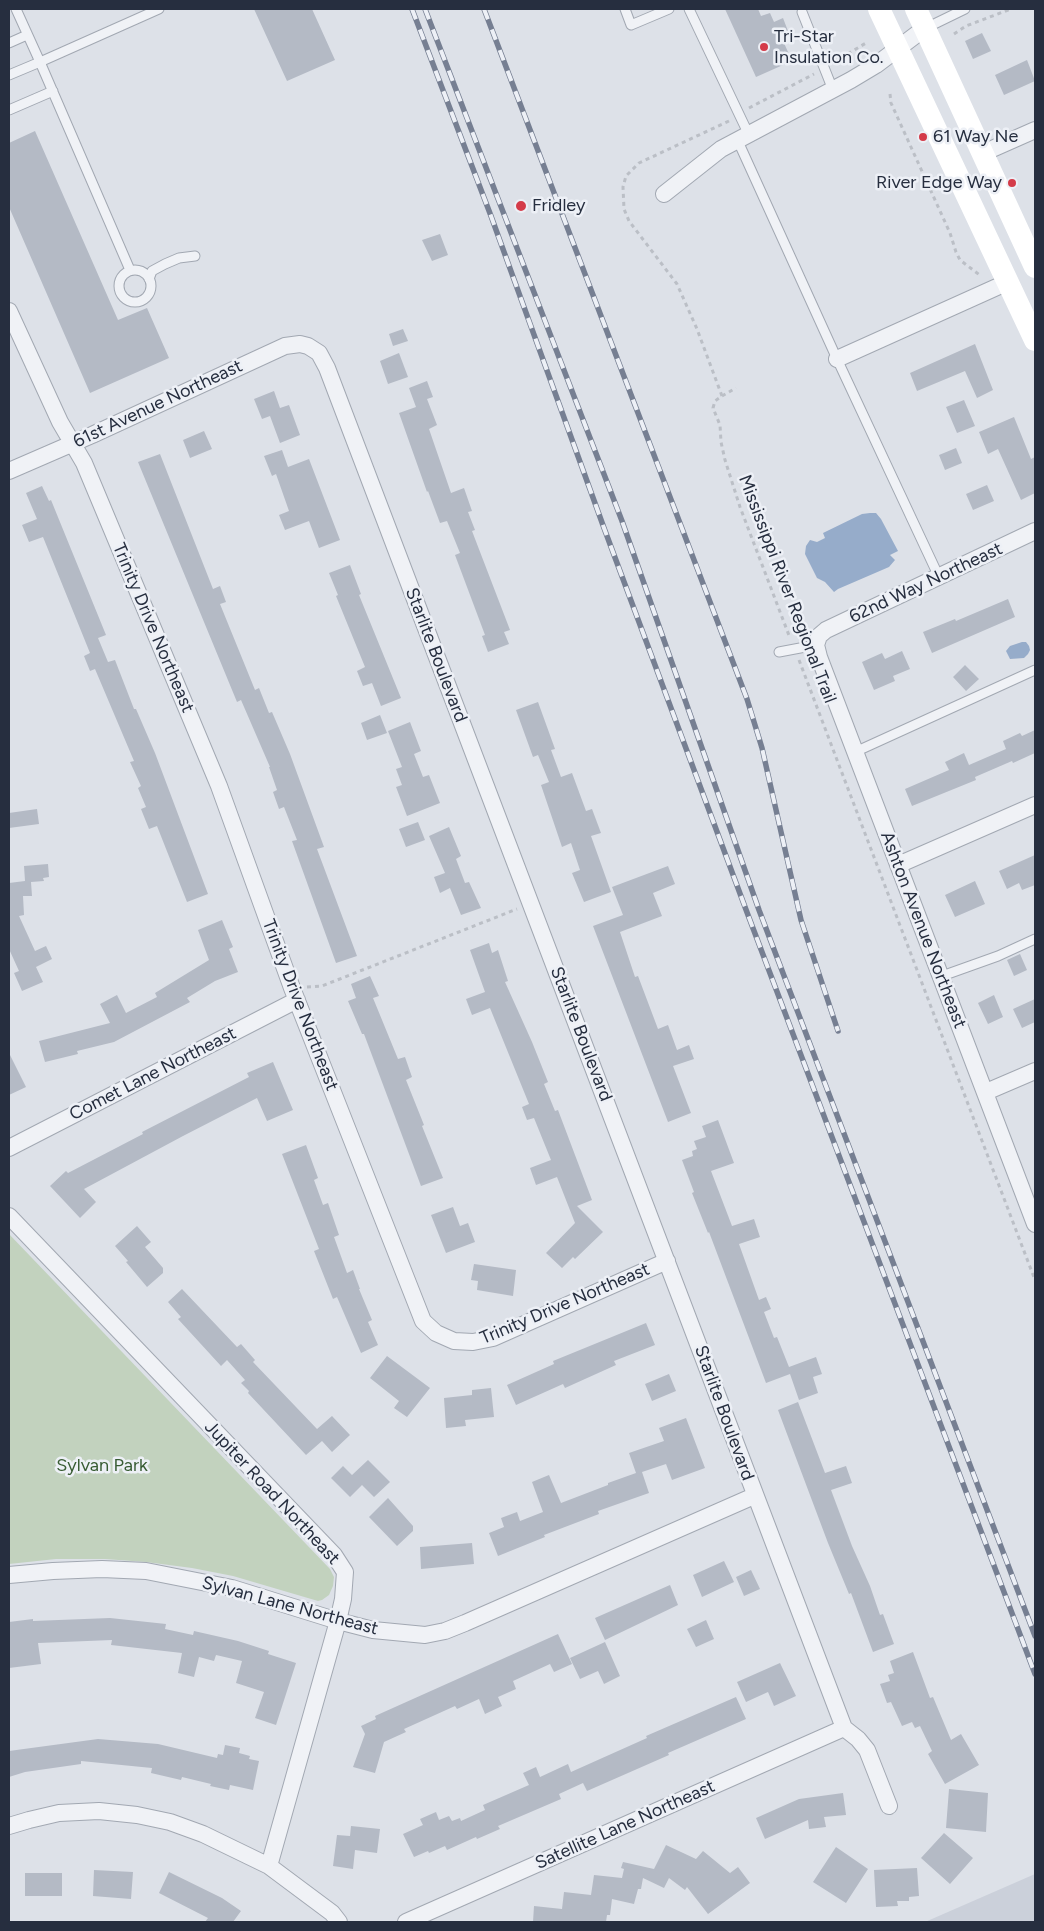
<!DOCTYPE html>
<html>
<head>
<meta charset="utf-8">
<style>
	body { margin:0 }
	#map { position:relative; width:1044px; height:1931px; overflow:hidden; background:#dde1e8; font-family:Figtree,sans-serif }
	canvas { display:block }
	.frame { position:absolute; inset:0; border:10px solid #262e3f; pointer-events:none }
</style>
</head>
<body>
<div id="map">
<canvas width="1044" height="1931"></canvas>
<div class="frame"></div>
</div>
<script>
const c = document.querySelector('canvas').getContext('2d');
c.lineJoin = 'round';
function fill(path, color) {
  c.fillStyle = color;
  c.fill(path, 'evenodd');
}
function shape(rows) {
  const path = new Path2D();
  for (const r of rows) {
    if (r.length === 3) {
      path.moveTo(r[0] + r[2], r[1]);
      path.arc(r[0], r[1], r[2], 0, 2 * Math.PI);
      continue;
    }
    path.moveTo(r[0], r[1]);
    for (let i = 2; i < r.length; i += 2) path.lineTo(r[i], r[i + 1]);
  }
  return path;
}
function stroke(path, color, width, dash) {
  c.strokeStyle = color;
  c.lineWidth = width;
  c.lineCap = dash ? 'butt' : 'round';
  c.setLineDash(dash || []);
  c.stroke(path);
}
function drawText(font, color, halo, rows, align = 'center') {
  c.font = font + ' Figtree,sans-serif';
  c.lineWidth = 5;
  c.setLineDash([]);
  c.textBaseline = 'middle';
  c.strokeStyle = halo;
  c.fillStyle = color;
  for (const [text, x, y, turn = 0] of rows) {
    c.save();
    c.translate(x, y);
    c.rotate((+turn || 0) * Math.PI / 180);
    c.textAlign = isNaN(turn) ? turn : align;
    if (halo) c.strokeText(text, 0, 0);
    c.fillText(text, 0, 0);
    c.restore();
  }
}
const built = shape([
	[1035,1874,1035,1922,925,1922]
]);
const green = shape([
	[9,1234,330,1569,334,1577,333,1586,329,1595,322,1600,318,1601,233,1576,192,1568,146,1562,105,1559,56,1559,9,1564]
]);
const water = shape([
	[870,513,876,513,881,519,898,551,890,555,895,560,889,567,838,589,834,592,825,582,817,578,805,554,806,546,810,540,817,542,825,538,823,533,862,514],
	[1022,642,1026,642,1029,646,1030,650,1028,654,1024,658,1010,659,1006,651,1010,646]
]);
const building = shape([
	[254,9,312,9,335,60,287,81],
	[725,9,758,9,761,16,770,13,774,22,783,18,788,31,780,34,792,61,756,77],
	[982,33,991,51,973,59,965,41],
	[1027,60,1035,81,1004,95,995,75],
	[35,131,118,320,147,308,169,358,90,393,9,207,9,143],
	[440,234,448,255,432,261,422,240],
	[403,329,408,341,393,346,389,334],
	[975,344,993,390,977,398,965,371,917,391,910,373],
	[399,353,408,377,388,384,380,361],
	[427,381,433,397,427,399,437,425,429,429,451,493,464,488,472,511,468,512,475,530,472,531,510,630,504,632,509,644,488,652,482,636,485,635,455,555,460,553,447,521,440,523,428,491,427,492,399,413,416,407,409,388],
	[274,391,280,408,289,405,300,435,280,443,270,416,262,419,254,399],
	[964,400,975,426,957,433,946,407],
	[1014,417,1031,459,1035,457,1035,493,1021,500,998,449,988,454,979,432],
	[204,431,212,449,190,458,183,440],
	[956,448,962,463,945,470,939,455],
	[282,450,288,467,309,459,340,540,319,548,309,521,285,530,279,515,289,511,276,474,272,476,264,456],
	[160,454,213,589,220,586,226,602,220,604,255,690,259,688,269,713,272,712,290,754,324,847,317,849,357,956,336,963,292,841,297,840,284,807,279,809,273,792,277,790,269,767,270,767,241,700,237,702,138,462],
	[987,485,994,501,973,510,966,494],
	[42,486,49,501,51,500,106,635,98,638,108,662,115,660,134,709,136,709,155,753,208,894,187,902,157,826,149,829,141,809,146,807,138,788,141,786,130,762,134,761,95,669,90,671,84,656,90,653,43,537,29,542,22,525,37,519,26,493],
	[350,565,361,594,359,595,401,698,381,706,372,683,363,686,357,671,365,667,336,596,338,595,329,573],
	[1008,599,1015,617,932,653,923,632,955,619,956,621],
	[902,651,910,669,893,676,895,681,874,690,862,662,882,653,885,659],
	[965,665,979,679,966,691,953,677],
	[538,702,555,749,551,750,561,777,572,773,586,811,592,809,601,833,591,836,611,892,584,902,572,873,580,870,571,843,562,847,541,785,549,782,538,755,533,757,516,710],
	[380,715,387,733,367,740,361,723],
	[410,722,421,751,414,754,423,777,429,775,440,803,407,816,396,787,402,785,396,769,402,767,388,731],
	[1035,730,1035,753,1013,763,1012,761,975,777,976,780,912,806,905,789,949,770,945,762,964,753,969,765,1006,749,1003,741,1020,733,1022,736],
	[37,809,39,824,9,828,9,813],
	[418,822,425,840,406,847,399,829],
	[449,827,461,856,456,859,465,883,469,882,481,908,461,915,450,888,440,893,434,877,445,873,429,836],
	[1035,855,1035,885,1022,890,1019,883,1007,889,999,871],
	[48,864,49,877,43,878,44,881,31,882,32,896,23,896,24,915,19,916,35,951,46,946,52,959,36,967,43,982,22,991,14,973,19,971,9,949,9,883,25,881,24,866],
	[668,866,675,884,653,893,662,916,620,932,635,977,638,976,658,1029,668,1025,677,1050,689,1045,694,1059,673,1066,691,1113,668,1122,593,926,623,915,612,887],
	[975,881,985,904,955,917,945,895],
	[222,920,233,947,229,949,238,972,215,981,187,998,190,1002,114,1042,77,1051,78,1054,45,1062,39,1041,110,1023,100,1004,117,995,126,1013,157,997,155,993,209,960,198,930],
	[489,943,492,953,498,950,508,981,505,982,532,1042,548,1082,544,1084,555,1111,558,1110,592,1200,577,1206,603,1232,575,1259,573,1257,562,1268,546,1253,575,1223,557,1177,536,1185,530,1168,551,1160,534,1118,527,1120,522,1107,529,1104,490,1008,472,1015,466,999,485,992,470,950],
	[1020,954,1027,970,1014,976,1007,960],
	[370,976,379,996,373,998,398,1059,405,1057,412,1077,406,1080,424,1125,422,1126,443,1178,421,1186,364,1034,362,1034,348,1001,356,998,351,984],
	[994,995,1003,1017,988,1024,978,1003],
	[1035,999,1035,1022,1022,1028,1013,1009],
	[9,1053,26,1087,9,1095],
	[273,1062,293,1110,267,1121,257,1098,183,1136,84,1189,96,1202,80,1218,50,1186,66,1171,68,1173,143,1134,142,1132,249,1077,247,1073],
	[718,1120,734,1163,711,1171,732,1226,754,1219,760,1237,739,1244,759,1300,766,1297,771,1309,764,1312,774,1338,777,1337,789,1367,816,1357,822,1374,813,1377,818,1393,799,1400,790,1374,766,1383,709,1232,708,1233,692,1193,694,1192,682,1160,693,1156,692,1151,697,1149,694,1141,706,1137,702,1126],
	[306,1145,318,1178,314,1180,323,1205,328,1203,339,1235,334,1237,347,1273,353,1270,360,1289,359,1289,372,1320,368,1322,378,1345,361,1353,337,1297,333,1299,314,1251,319,1249,282,1154],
	[453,1207,460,1226,468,1223,475,1242,446,1253,431,1215],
	[137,1226,151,1242,145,1247,163,1268,163,1273,147,1287,126,1262,128,1261,115,1246],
	[474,1264,516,1270,513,1296,477,1290,478,1281,471,1280],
	[182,1289,237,1347,241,1344,255,1360,253,1362,317,1429,332,1416,350,1435,332,1452,322,1441,306,1455,248,1393,249,1391,241,1383,245,1380,227,1360,221,1366,178,1319,181,1317,168,1302],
	[646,1323,655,1345,614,1361,616,1365,565,1388,563,1384,516,1405,507,1385,554,1364,553,1361],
	[387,1356,430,1388,407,1417,394,1408,399,1401,370,1378],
	[669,1374,676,1391,652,1401,645,1384],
	[491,1388,494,1417,465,1420,466,1426,446,1428,444,1398,472,1395,472,1390],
	[798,1402,825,1473,846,1466,852,1483,831,1490,852,1546,870,1586,880,1615,883,1614,894,1644,873,1652,851,1593,849,1594,828,1543,778,1410],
	[686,1418,705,1468,672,1480,666,1464,642,1472,649,1493,598,1511,599,1514,544,1535,545,1537,498,1556,489,1533,504,1527,501,1518,517,1512,520,1521,543,1512,532,1482,549,1475,561,1503,608,1485,608,1483,636,1473,629,1453,664,1441,659,1428],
	[368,1460,390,1482,374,1497,362,1485,350,1497,331,1478,343,1466,352,1475],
	[388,1498,413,1526,413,1531,397,1546,369,1517],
	[472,1543,474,1564,421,1569,420,1547],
	[724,1561,734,1582,702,1597,693,1575],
	[751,1570,760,1589,744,1596,736,1577],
	[670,1585,678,1605,605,1640,595,1618],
	[110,1618,166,1624,165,1629,193,1635,194,1631,238,1641,269,1651,268,1654,296,1663,276,1725,255,1718,264,1692,236,1683,242,1661,216,1655,214,1661,199,1657,194,1677,178,1673,182,1653,111,1645,112,1640,38,1643,41,1664,9,1668,9,1622,33,1619,33,1621],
	[706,1620,714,1639,696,1647,687,1629],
	[558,1634,572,1664,554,1672,550,1664,513,1681,516,1689,498,1697,502,1706,485,1714,479,1699,457,1709,455,1706,404,1729,406,1732,384,1742,375,1773,353,1767,365,1734,361,1726,376,1719,375,1716],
	[605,1642,620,1676,604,1684,598,1671,580,1679,570,1658],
	[913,1652,930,1698,933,1697,951,1740,961,1734,979,1765,945,1784,928,1754,932,1751,920,1726,915,1728,912,1722,902,1726,891,1702,887,1703,880,1684,890,1681,888,1675,894,1673,890,1661],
	[780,1663,796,1696,774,1706,768,1692,746,1702,737,1682],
	[736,1697,746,1719,668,1753,669,1755,587,1791,583,1783,559,1794,561,1799,498,1826,500,1829,477,1839,476,1837,447,1850,445,1846,429,1853,428,1851,414,1857,403,1834,423,1825,420,1819,436,1812,439,1820,449,1816,452,1821,460,1818,461,1821,485,1810,483,1805,529,1785,523,1773,536,1767,540,1777,568,1764,571,1772,647,1738,646,1736],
	[98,1739,158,1744,217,1758,218,1754,223,1755,225,1745,240,1748,239,1753,250,1756,249,1759,259,1761,253,1790,230,1785,229,1790,210,1786,211,1784,182,1777,181,1780,151,1773,152,1768,81,1761,81,1764,25,1772,9,1777,9,1751],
	[949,1789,988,1793,986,1832,946,1828],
	[843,1793,846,1815,824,1817,826,1827,809,1829,808,1820,765,1839,756,1818,799,1799],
	[351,1826,380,1829,377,1853,355,1850,353,1869,333,1866,337,1835,350,1836],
	[944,1833,973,1858,950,1884,921,1858],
	[666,1845,696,1859,703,1851,730,1873,738,1867,750,1883,708,1914,687,1887,685,1890,669,1878,664,1888,643,1878,641,1889,638,1889,634,1904,612,1899,610,1915,607,1915,606,1922,533,1922,534,1906,562,1909,564,1892,591,1895,594,1875,622,1878,624,1869,621,1868,623,1862,654,1869],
	[836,1847,868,1869,846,1903,813,1882],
	[917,1868,919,1896,909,1897,909,1901,897,1901,898,1906,876,1907,874,1870],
	[94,1870,133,1872,131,1899,93,1896],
	[169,1872,222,1898,241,1911,233,1922,205,1922,208,1918,159,1893],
	[25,1873,62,1873,62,1896,25,1896]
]);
const path = shape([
	[954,34,966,26,1011,9],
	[834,62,866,43],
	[890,94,891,103,950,233,956,252,960,260,981,276],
	[749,108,814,74],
	[729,121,639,163,626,176,623,187,624,209,629,221,677,284,697,329,722,396,715,401,713,408,720,425,721,442,725,460,740,507,790,638],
	[722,396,736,388],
	[799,660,1035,1280],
	[307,987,322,986,517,909]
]);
const service = shape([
	[16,9,40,62,159,9],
	[625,9,631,25,669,9],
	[689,9,748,133],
	[802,12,833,90],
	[926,28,965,9],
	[9,43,27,35],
	[9,75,40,62,130,270],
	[9,110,53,91],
	[737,139,837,359,939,577],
	[135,286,16],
	[149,279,152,271,165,264,179,258,195,256],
	[779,652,816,645],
	[855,752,1035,670],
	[942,976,998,956,1035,939]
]);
const minor = shape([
	[983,153,1035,130],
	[664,194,721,149,851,80,876,65,925,28],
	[9,311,60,422,84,463,219,786,292,988,423,1321,436,1333,454,1341,473,1342,493,1338,667,1261],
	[837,359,1008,282],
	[9,471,92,435,285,346,300,344,308,346,319,353,327,368,844,1728],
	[1035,531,826,630,819,636,816,645,819,657,1035,1224],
	[898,865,1035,805],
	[986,1092,1035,1071],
	[9,1148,297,1000],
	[9,1216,334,1555,345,1572,343,1599,338,1621,269,1866],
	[9,1575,53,1571,102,1569,146,1571,232,1588,338,1621,373,1630,425,1635,445,1631,465,1623,754,1496],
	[844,1728,858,1739,867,1750,889,1806],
	[9,1826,29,1820,59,1813,99,1811,137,1815,170,1822,203,1834,269,1866,332,1913,339,1922],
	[406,1922,844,1728]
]);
const secondary = shape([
	[879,9,1035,340],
	[916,9,1035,267]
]);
const rail = shape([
	[412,9,491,216,604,528,748,915,1035,1674],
	[425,9,622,521,759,910,1035,1636],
	[484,9,747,699,762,748,801,920,838,1031]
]);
const markers = [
	[764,47,5,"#d43b49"],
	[923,137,5,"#d43b49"],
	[1012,183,5,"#d43b49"],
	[521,206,6,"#d43b49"]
];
const poiNames = [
	["Tri-Star",774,37],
	["Insulation Co.",774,58],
	["61 Way Ne",933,137],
	["River Edge Way",1002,183,"right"],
	["Fridley",532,206]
];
const streetNames = [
	["61st Avenue Northeast",158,404,-25],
	["62nd Way Northeast",926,583,-25],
	["Mississippi River Regional Trail",787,589,69],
	["Trinity Drive Northeast",153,628,67],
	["Starlite Boulevard",436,655,69],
	["Ashton Avenue Northeast",923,930,69],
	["Trinity Drive Northeast",300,1005,69],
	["Starlite Boulevard",581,1034,69],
	["Comet Lane Northeast",153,1074,-27],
	["Trinity Drive Northeast",565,1304,-23],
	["Starlite Boulevard",724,1413,70],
	["Jupiter Road Northeast",272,1493,47],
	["Sylvan Lane Northeast",290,1606,15],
	["Satellite Lane Northeast",625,1825,-24]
];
const parkNames = [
	["Sylvan Park",102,1466]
];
fill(built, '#cbd0da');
fill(green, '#c2d2be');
fill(water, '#96acca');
fill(building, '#b4bac5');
stroke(service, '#a2a8b2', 11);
stroke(minor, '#a2a8b2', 18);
stroke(path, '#bbbfc6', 3, [4, 4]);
stroke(service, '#f0f2f6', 9);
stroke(minor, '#f0f2f6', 16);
stroke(secondary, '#fff', 22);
stroke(rail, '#767f92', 5.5);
stroke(rail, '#edf0f6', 4, [11]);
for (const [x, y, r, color] of markers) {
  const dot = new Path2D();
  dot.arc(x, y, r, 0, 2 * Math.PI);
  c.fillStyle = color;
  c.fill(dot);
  stroke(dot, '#edf0f6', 2);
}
drawText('18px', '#262e3f', '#edf0f6', poiNames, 'left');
drawText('18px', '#262e3f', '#edf0f6', streetNames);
drawText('18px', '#385c33', '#edf0f6', parkNames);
</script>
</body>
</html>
